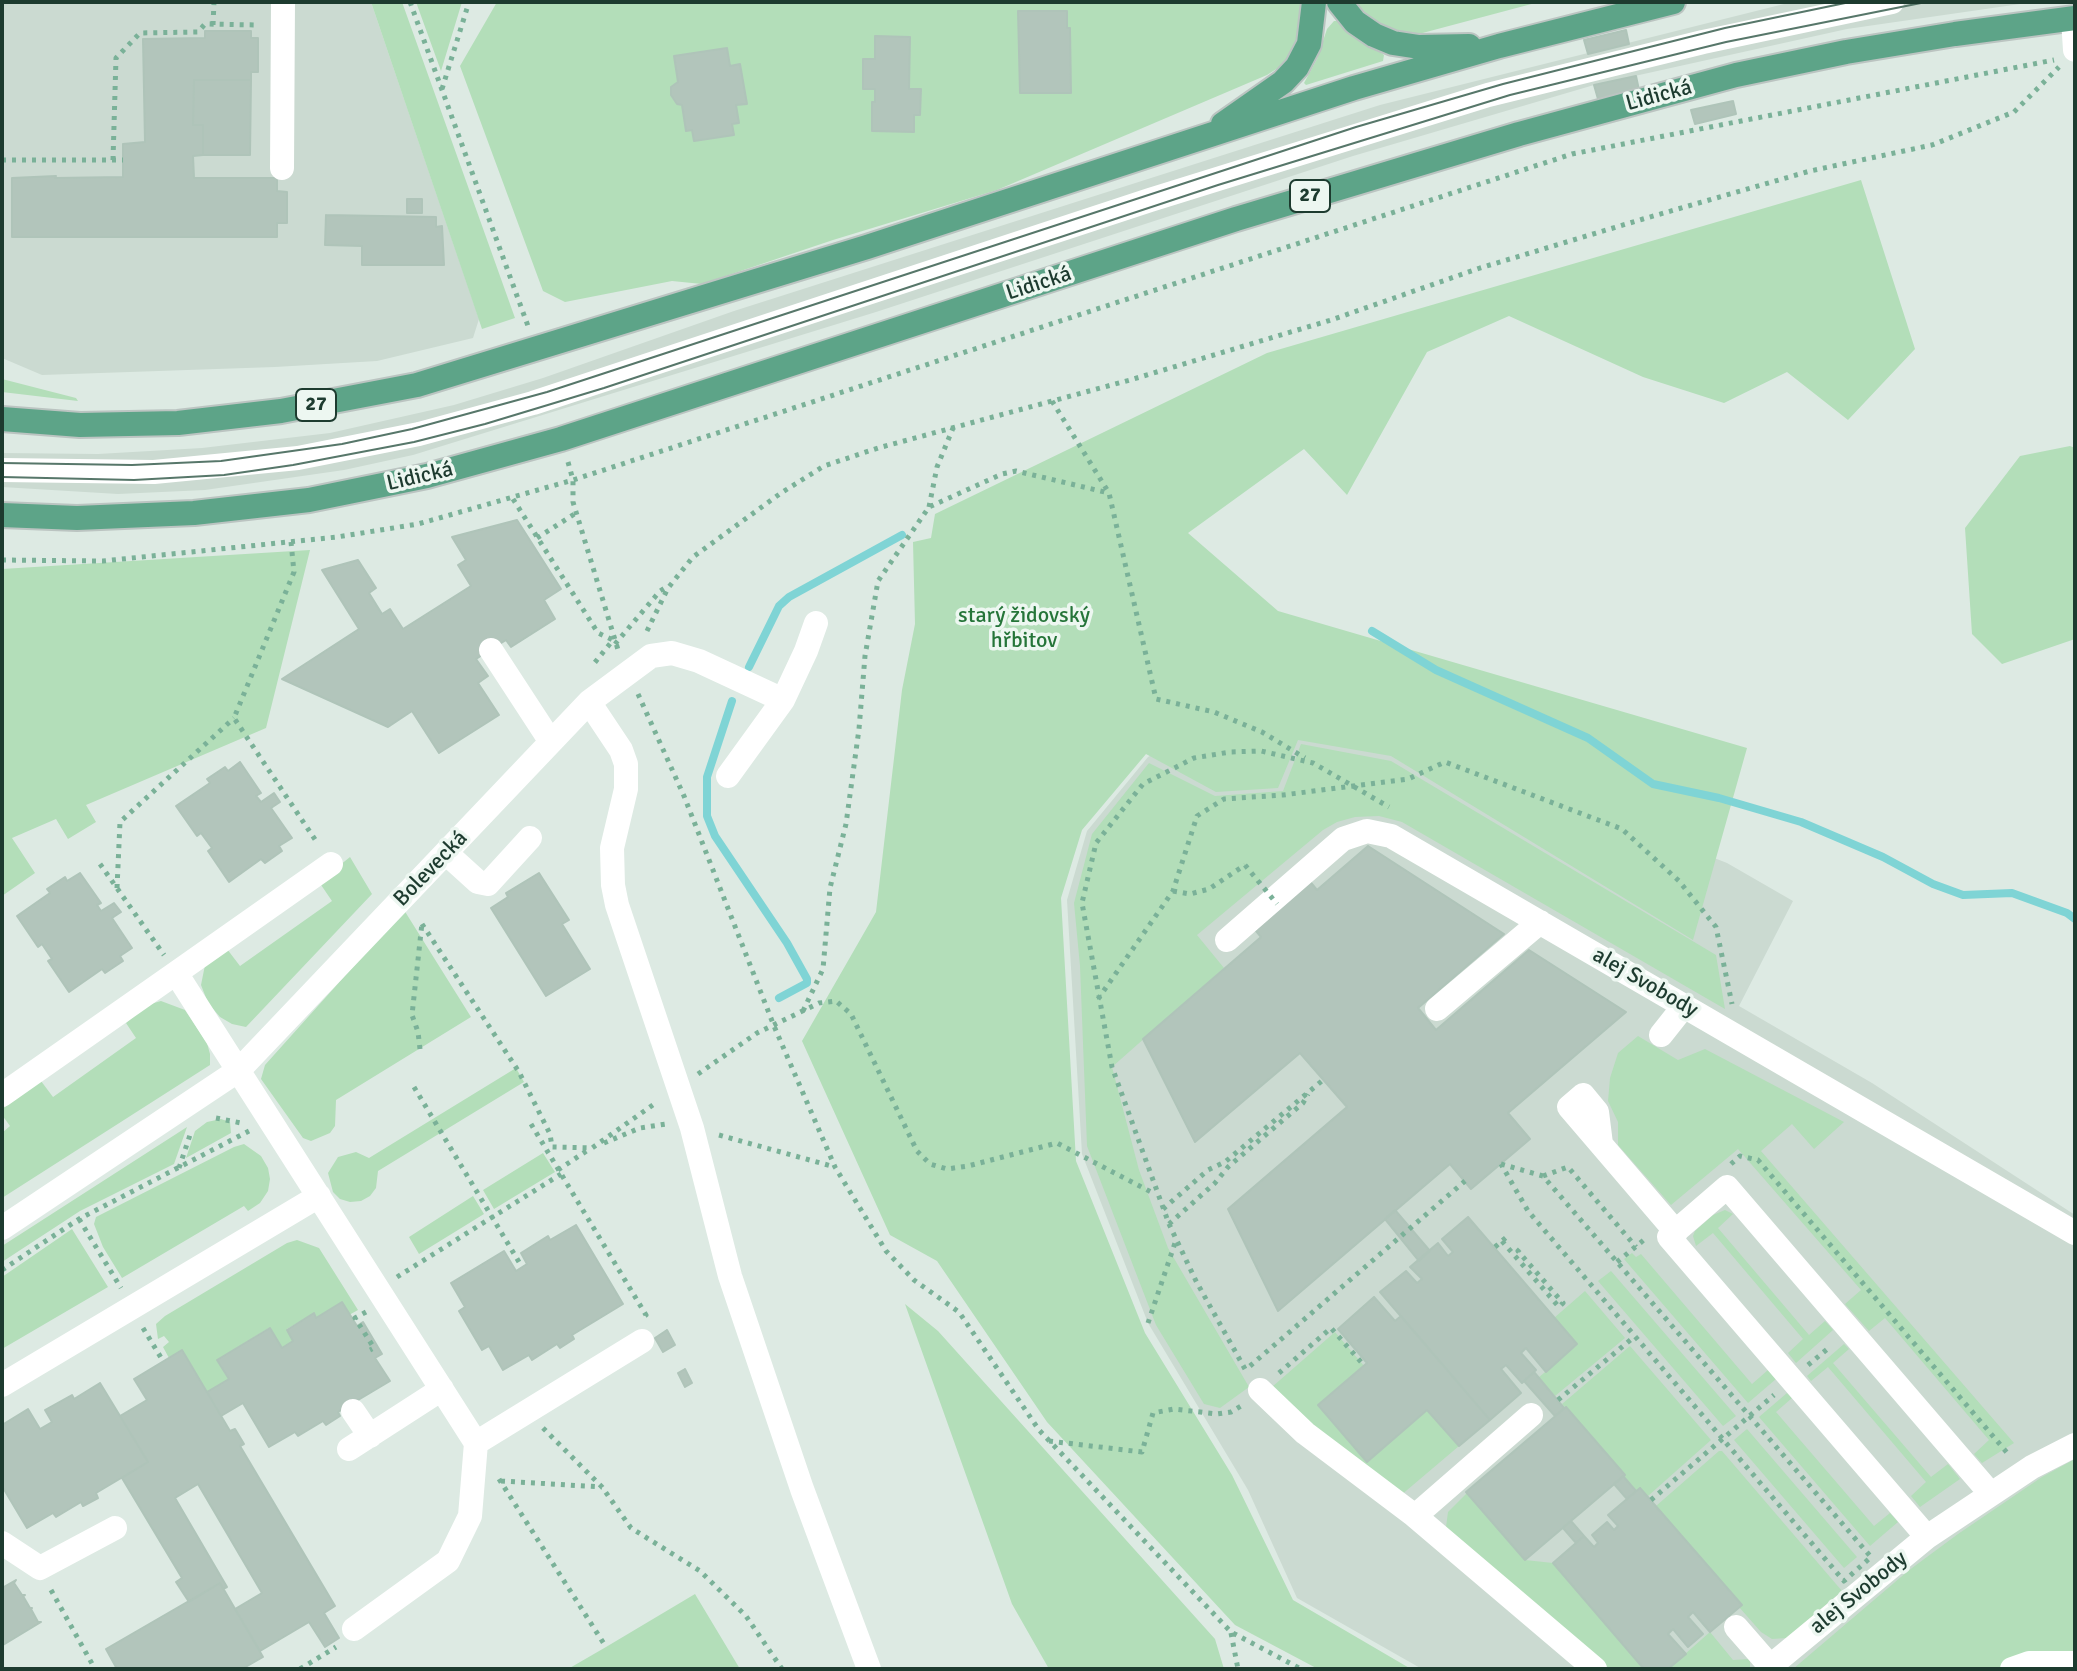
<!DOCTYPE html>
<html>
<head>
<meta charset="utf-8">
<style>
	body { margin:0 }
	#map { position:relative; width:2077px; height:1671px; overflow:hidden; background:#ddeae3; font-family:Signika,sans-serif }
	canvas { display:block }
	.frame { position:absolute; inset:0; border:4px solid #1d3b2f; pointer-events:none }
</style>
</head>
<body>
<div id="map">
<canvas width="2077" height="1671"></canvas>
<div class="frame"></div>
</div>
<script>
const c = document.querySelector('canvas').getContext('2d');
c.lineJoin = 'round';
function fill(path, color) {
  c.fillStyle = color;
  c.fill(path, 'evenodd');
}
function shape(rows) {
  const path = new Path2D();
  for (const r of rows) {
    path.moveTo(r[0], r[1]);
    for (let i = 2; i < r.length; i += 2) path.lineTo(r[i], r[i + 1]);
  }
  return path;
}
function stroke(path, color, width, dash) {
  c.strokeStyle = color;
  c.lineWidth = width;
  c.lineCap = dash ? 'butt' : 'round';
  c.setLineDash(dash || []);
  c.stroke(path);
}
function drawText(font, color, halo, rows, align = 'center') {
  c.font = font + ' Signika,sans-serif';
  c.lineWidth = 7;
  c.setLineDash([]);
  c.textBaseline = 'middle';
  c.strokeStyle = halo;
  c.fillStyle = color;
  for (const [text, x, y, turn = 0] of rows) {
    c.save();
    c.translate(x, y);
    c.rotate((+turn || 0) * Math.PI / 180);
    c.textAlign = isNaN(turn) ? turn : align;
    if (halo) c.strokeText(text, 0, 0);
    c.fillText(text, 0, 0);
    c.restore();
  }
}
const built = shape([
	[2,2,371,2,479,319,473,338,377,361,275,367,42,375,2,358],
	[1792,2,2034,2,1847,29,1594,85,1353,156,876,312,413,455,344,470,205,490,118,494,2,487,2,453,98,454,202,448,330,433,454,405,543,378,734,311,1380,105],
	[1195,727,1419,742,1727,863,1793,901,1739,1006,1872,1083,2075,1215,2075,1669,1422,1669,1297,1598,1248,1490,1148,1323,1082,1154,1067,900,1087,831,1148,757]
]);
const green = shape([
	[371,2,402,2,515,318,482,329],
	[416,2,462,2,441,71],
	[497,2,1306,2,1297,47,1287,62,1267,75,997,190,833,240,702,284,672,281,565,302,543,291,460,66],
	[1355,2,1539,2,1415,35,1394,32,1376,24],
	[1334,21,1339,21,1384,55,1383,61,1306,85,1304,83,1317,59,1327,29],
	[1861,180,1915,349,1848,420,1787,372,1724,403,1643,377,1509,316,1427,352,1347,495,1304,449,1188,533,1278,611,1747,748,1693,940,1391,756,1298,740,1278,788,1216,792,1146,754,1082,830,1061,898,1076,1161,1145,1333,1232,1475,1293,1600,1411,1669,1318,1669,1235,1625,1047,1422,937,1261,890,1235,802,1041,876,912,902,690,915,624,913,542,931,538,935,514,1267,353],
	[2,379,76,398,78,401,2,392],
	[2070,446,2075,448,2075,639,2002,664,1972,634,1965,528,2020,456],
	[310,550,266,728,86,805,96,822,68,839,56,819,12,838,35,873,2,896,2,569],
	[1301,744,1391,761,1716,955,1725,1009,1402,822,1379,816,1355,817,1337,822,1323,830,1197,935,1224,968,1112,1067,1139,1170,1168,1248,1249,1387,1220,1408,1204,1404,1156,1325,1087,1146,1080,966,1074,903,1092,834,1149,763,1215,796,1283,791],
	[350,857,372,894,246,1027,232,1024,220,1017,208,1003,201,985,205,965,227,949,240,966,332,901,319,882],
	[404,910,471,1017,336,1100,335,1126,330,1133,311,1141,303,1138,261,1079,265,1065],
	[161,1001,185,1010,207,1043,210,1054,210,1065,2,1198,2,1133,10,1126,2,1115,2,1109,41,1081,53,1097,136,1038,126,1023,147,1005],
	[1638,1036,1678,1060,1705,1049,1844,1122,1814,1149,1792,1124,1761,1151,2014,1443,1982,1463,1974,1454,1989,1440,1885,1318,1869,1331,1845,1304,1861,1290,1738,1149,1671,1205,1618,1145,1618,1122,1608,1101,1610,1078,1618,1053],
	[516,1068,524,1082,378,1171,376,1188,370,1196,361,1201,350,1202,340,1199,333,1192,328,1173,338,1157,356,1152,369,1158],
	[221,1119,230,1122,231,1133,186,1158,195,1131,207,1122],
	[187,1127,174,1164,80,1211,2,1262,2,1246],
	[244,1144,261,1156,268,1168,270,1179,268,1191,260,1203,248,1211,244,1206,122,1278,103,1247,94,1224,96,1217,234,1147],
	[543,1153,555,1172,494,1209,483,1190],
	[473,1196,484,1214,419,1254,409,1237],
	[1725,1210,1733,1214,1718,1228,1809,1335,1825,1321,1833,1330,1796,1363,1788,1353,1803,1339,1713,1233,1696,1246,1693,1236,1695,1231,1713,1215],
	[72,1229,108,1287,2,1349,2,1277],
	[297,1240,319,1248,358,1310,349,1315,316,1318,313,1314,287,1329,293,1341,282,1348,269,1328,217,1360,229,1379,207,1392,182,1350,169,1358,163,1347,169,1342,164,1336,158,1339,156,1324,165,1316,287,1243],
	[1632,1253,1636,1257,1641,1254,1752,1384,1768,1370,1776,1379,1748,1403,1624,1259],
	[1611,1271,1736,1416,1723,1426,1598,1281],
	[1585,1291,1625,1338,1555,1396,1538,1378,1577,1345,1554,1318],
	[905,1304,938,1331,1215,1639,1224,1669,1049,1669,1012,1604],
	[1335,1332,1364,1366,1427,1410,1459,1446,1400,1496,1307,1421,1272,1387],
	[1844,1344,1849,1349,1833,1363,1931,1477,1948,1464,1960,1479,1920,1507,1911,1496,1926,1482,1828,1367,1811,1381,1807,1376],
	[1630,1346,1711,1440,1648,1496,1640,1488,1636,1491,1623,1476,1624,1474,1562,1404],
	[1787,1393,1792,1398,1776,1412,1874,1526,1890,1513,1898,1522,1870,1546,1759,1417],
	[1747,1429,1857,1557,1844,1568,1734,1440],
	[1719,1451,1722,1451,1842,1591,1787,1638,1772,1639,1761,1632,1739,1607,1741,1605,1656,1506],
	[2075,1459,2075,1669,1793,1669,1908,1571,1958,1534,2042,1477],
	[1467,1493,1525,1560,1553,1563,1644,1669,1602,1669,1446,1527,1448,1512],
	[695,1594,740,1669,568,1669,606,1647],
	[1710,1632,1733,1660,1750,1659,1750,1669,1668,1669]
]);
const stream = shape([
	[1372,631,1436,670,1588,738,1653,784,1719,798,1801,822,1883,857,1933,884,1963,895,2012,893,2067,913,2075,919],
	[749,667,779,606,789,597,902,535],
	[732,701,707,777,707,816,715,836,787,943,807,979,807,983,779,998]
]);
const building = shape([
	[1018,11,1067,11,1067,28,1070,28,1071,93,1020,93,1018,11],
	[1626,30,1629,44,1588,54,1584,40,1626,30],
	[205,31,251,31,251,38,258,38,258,72,251,72,251,80,194,80,193,125,203,125,203,155,193,156,194,178,277,178,277,191,287,192,287,223,277,223,277,237,12,237,12,178,56,176,55,178,123,177,123,144,145,142,143,39,205,38,205,31],
	[875,36,910,37,909,89,921,89,920,115,914,115,914,132,872,131,872,102,875,102,875,89,863,89,863,59,875,59,875,36],
	[727,48,730,66,740,64,747,104,736,105,739,123,732,124,734,135,694,141,692,130,686,131,682,105,677,104,671,95,671,87,678,82,674,56,727,48],
	[1636,76,1639,90,1598,99,1594,85,1636,76],
	[194,80,251,80,250,155,203,155,203,125,193,125,194,80],
	[1733,101,1736,114,1695,124,1691,110,1733,101],
	[407,199,422,199,422,213,407,213,407,199],
	[326,215,436,217,436,227,442,226,444,265,362,265,362,246,325,245,326,215],
	[517,520,561,589,544,600,555,619,511,647,506,640,476,659,488,676,478,683,499,715,439,753,412,711,388,727,282,679,359,629,322,570,358,560,376,588,369,593,382,614,390,609,403,629,471,586,458,565,466,560,452,537,517,520],
	[240,762,261,793,256,796,261,802,274,793,280,802,271,808,292,838,279,846,282,851,265,863,261,859,229,882,208,851,212,848,201,833,197,836,176,806,210,783,207,779,225,767,228,771,240,762],
	[1368,846,1504,934,1418,1008,1436,1030,1529,950,1626,1012,1508,1113,1530,1139,1471,1189,1450,1164,1278,1311,1228,1209,1347,1107,1300,1053,1195,1142,1143,1039,1261,937,1252,926,1307,878,1317,890,1368,846],
	[80,873,101,903,97,905,101,911,114,903,121,912,112,918,132,948,120,956,123,961,105,973,102,969,69,992,48,961,52,959,42,944,38,947,17,916,50,893,47,889,65,877,67,881,80,873],
	[539,873,569,920,562,924,590,969,546,996,491,908,508,897,506,893,539,873],
	[1395,1210,1430,1251,1419,1261,1385,1219,1395,1210],
	[1468,1217,1577,1344,1546,1372,1526,1348,1521,1353,1536,1370,1522,1383,1506,1365,1501,1369,1521,1393,1490,1420,1380,1292,1406,1271,1417,1283,1422,1279,1410,1267,1438,1243,1448,1256,1453,1252,1442,1239,1468,1217],
	[576,1225,623,1304,572,1335,574,1339,560,1348,557,1344,532,1360,529,1355,503,1370,489,1346,482,1350,459,1311,465,1307,451,1283,504,1251,516,1271,527,1264,521,1253,548,1236,550,1240,576,1225],
	[1374,1297,1395,1321,1401,1316,1490,1420,1459,1446,1427,1410,1367,1462,1318,1405,1367,1363,1338,1329,1374,1297],
	[342,1302,357,1326,363,1322,382,1354,375,1358,390,1381,338,1412,340,1416,326,1425,323,1421,298,1436,295,1432,269,1447,243,1403,221,1416,207,1392,229,1379,217,1360,270,1328,282,1348,293,1341,287,1330,314,1313,316,1318,342,1302],
	[667,1330,675,1345,663,1352,655,1338,667,1330],
	[182,1350,230,1431,235,1429,244,1444,240,1446,335,1606,324,1613,339,1638,325,1647,309,1622,260,1651,235,1609,262,1593,198,1484,175,1498,227,1587,223,1589,220,1583,189,1602,176,1582,182,1578,122,1478,148,1462,120,1416,147,1400,134,1379,182,1350],
	[685,1369,692,1383,685,1387,678,1373,685,1369],
	[1534,1372,1564,1408,1555,1416,1524,1381,1534,1372],
	[100,1383,148,1462,96,1493,98,1498,83,1506,81,1502,56,1517,53,1513,27,1528,2,1486,2,1425,28,1409,40,1429,52,1422,45,1410,72,1395,74,1399,100,1383],
	[1566,1407,1625,1475,1525,1560,1466,1492,1566,1407],
	[1623,1476,1636,1491,1627,1499,1614,1484,1623,1476],
	[1640,1488,1742,1605,1710,1632,1693,1612,1688,1617,1703,1634,1688,1647,1673,1629,1668,1634,1686,1654,1668,1669,1644,1669,1553,1563,1584,1536,1594,1547,1598,1543,1592,1535,1607,1522,1614,1530,1618,1526,1608,1515,1640,1488],
	[1571,1521,1584,1536,1576,1543,1563,1528,1571,1521],
	[16,1580,14,1583,22,1595,25,1595,23,1596,30,1608,32,1608,31,1609,38,1622,41,1622,3,1645,2,1588,16,1580],
	[220,1583,263,1657,242,1669,117,1669,106,1649,220,1583]
]);
const path = shape([
	[410,2,528,326],
	[213,25,214,2],
	[442,89,469,2],
	[2,160,123,160],
	[113,160,116,58,140,33,198,32,205,24,259,25],
	[1052,401,1109,493,1156,699,1214,712,1262,732,1305,758],
	[568,462,573,480,573,502,619,653],
	[513,499,598,633,613,640,592,666],
	[929,507,937,467,953,428],
	[537,538,576,513],
	[291,542,294,572,234,718,318,844],
	[2,560,103,561,337,537,418,524,573,480,1572,154,2054,60],
	[647,631,668,588,693,557,781,493,824,466,878,448,1130,380,1331,320,1480,268,1643,219,1810,171,1932,145,2014,112,2059,67],
	[615,644,660,591,668,586],
	[638,694,684,796,774,1026,835,1167,886,1251,914,1280,959,1312,1039,1430,1231,1632,1301,1669],
	[100,864,164,955],
	[117,888,120,822,234,718],
	[1173,891,1190,894,1209,889,1245,865],
	[422,924,519,1072,550,1134,552,1147,592,1148,657,1102],
	[1098,999,1173,891,1197,816,1224,799,1283,795,1408,779,1445,762,1622,829,1679,881,1716,927,1732,1004],
	[803,1011,823,969,830,888,846,824,859,729,865,656,878,581,929,507,1002,474,1016,471,1109,493],
	[420,1049,418,1032,412,1015,422,923],
	[698,1074,757,1033,819,1003,836,1001,851,1014,917,1151,930,1164,947,1169,968,1166,1057,1143,1155,1194],
	[414,1087,522,1267],
	[216,1118,241,1123],
	[531,1124,646,1315,643,1317],
	[719,1135,835,1167],
	[604,1143,640,1128,666,1124],
	[1501,1164,1543,1176,1871,1557,1844,1581,1528,1211,1501,1164],
	[1731,1164,1740,1156,1758,1160,2009,1455],
	[179,1168,191,1132],
	[558,1170,591,1148],
	[1543,1176,1568,1167,1636,1247],
	[1163,1209,1208,1170,1225,1162,1323,1080],
	[79,1219,121,1288],
	[1169,1224,1215,1183,1228,1167,1303,1103,1308,1094],
	[1502,1241,1559,1307,1563,1303,1518,1251,1522,1247],
	[1495,1247,1510,1234],
	[1617,1262,1645,1239],
	[2,1270,79,1219,249,1131],
	[397,1277,561,1174],
	[366,1312,355,1318,374,1348,370,1350],
	[1148,1323,1176,1240],
	[143,1328,163,1361],
	[1808,1365,1831,1346],
	[1250,1366,1465,1181],
	[1245,1369,1196,1281,1169,1224,1112,1067,1082,903,1096,843,1143,784,1194,758,1230,752,1261,751,1313,763,1389,807],
	[1279,1373,1331,1328,1361,1362],
	[1558,1400,1634,1337],
	[543,1428,602,1487,631,1528,700,1571,746,1616,782,1669],
	[1049,1441,1142,1452,1153,1413,1174,1409,1217,1414,1231,1412,1241,1406],
	[499,1479,606,1647],
	[501,1481,602,1487],
	[1651,1500,1774,1395],
	[51,1590,95,1669],
	[1231,1633,1238,1669],
	[300,1669,336,1647]
]);
const minor = shape([
	[2073,19,2075,50],
	[282,168,283,2],
	[2,470,154,472,298,458,419,434,533,403,1150,200,1488,95,1703,42,1892,2],
	[491,650,551,742],
	[589,702,621,750,626,764,626,789,612,848,613,885,617,905,692,1128,730,1276,802,1489,869,1669],
	[728,776,783,700,806,651,816,623],
	[446,853,478,882,488,884,530,838],
	[331,864,176,973,476,1443,642,1341],
	[1227,940,1343,839,1367,831,1391,836,2075,1233],
	[1437,1009,1540,922],
	[1661,1035,1684,1006],
	[2,1095,176,973],
	[1601,1144,1597,1112,1583,1095,1569,1107,1676,1232],
	[2,1228,239,1070,589,702,651,656,672,653,699,661,783,700],
	[2,1385,319,1196],
	[1260,1390,1305,1433,1415,1516],
	[353,1411,370,1436],
	[1531,1415,1415,1516,1595,1669],
	[349,1449,442,1389],
	[1927,1537,1669,1237,1727,1187,1990,1493],
	[2,1543,40,1568,115,1528],
	[1736,1627,1770,1666],
	[354,1629,448,1561,470,1516,476,1443],
	[1767,1669,1927,1537,2032,1467,2075,1445],
	[2012,1669,2029,1663,2075,1663]
]);
const major = shape([
	[1339,2,1355,22,1374,35,1393,43,1419,47,1469,46],
	[1223,124,1283,82,1297,67,1309,44,1314,2],
	[2,419,80,425,178,423,281,411,417,385,867,247,1354,88,1499,46,1673,2],
	[2,515,77,518,194,513,309,500,427,476,561,439,1236,219,1519,134,1736,75,1846,52,1955,34,2075,18]
]);
const tram = shape([
	[2,463,132,465,221,461,342,444,412,429,547,392,1356,127,1503,84,1725,28,1850,2],
	[2,477,134,480,224,475,293,465,414,442,485,424,604,388,1218,185,1510,95,1726,42,1926,2]
]);
const pathBridge = shape([
	[1245,865,1277,904]
]);
const shields = [
	[1310,196,40],
	[316,405,40]
];
const shieldNames = [
	["27",1310,196],
	["27",316,405]
];
const streetNames = [
	["Lidická",1659,96,-15],
	["Lidická",1039,284,-18],
	["Lidická",420,477,-13],
	["Bolevecká",431,869,-46],
	["alej Svobody",1645,983,30],
	["alej Svobody",1859,1593,-39]
];
const parkNames = [
	["starý židovský",1024,616],
	["hřbitov",1024,641]
];
fill(built, '#cbdad1');
fill(green, '#b3deb9');
stroke(stream, '#7fd4d5', 8);
fill(building, '#b2c5bb');
stroke(building, '#afc4b9', 2);
stroke(major, '#bbc4c1', 28);
stroke(path, '#7ab198', 5, [4, 6]);
stroke(minor, '#fff', 24);
stroke(major, '#5da488', 24);
stroke(tram, '#57776a', 2);
stroke(pathBridge, '#7ab198', 5, [4, 6]);
for (const [x, y, w] of shields) {
  const box = new Path2D();
  box.roundRect(x - w / 2, y - 16, w, 32, 6);
  c.fillStyle = '#edf7f1';
  c.fill(box);
  stroke(box, '#1d3b2f', 2);
}
drawText('bold 20px', '#1d3b2f', null, shieldNames);
drawText('22px', '#1d3b2f', '#edf7f1', streetNames);
drawText('22px', '#257539', '#edf7f1', parkNames);
</script>
</body>
</html>
